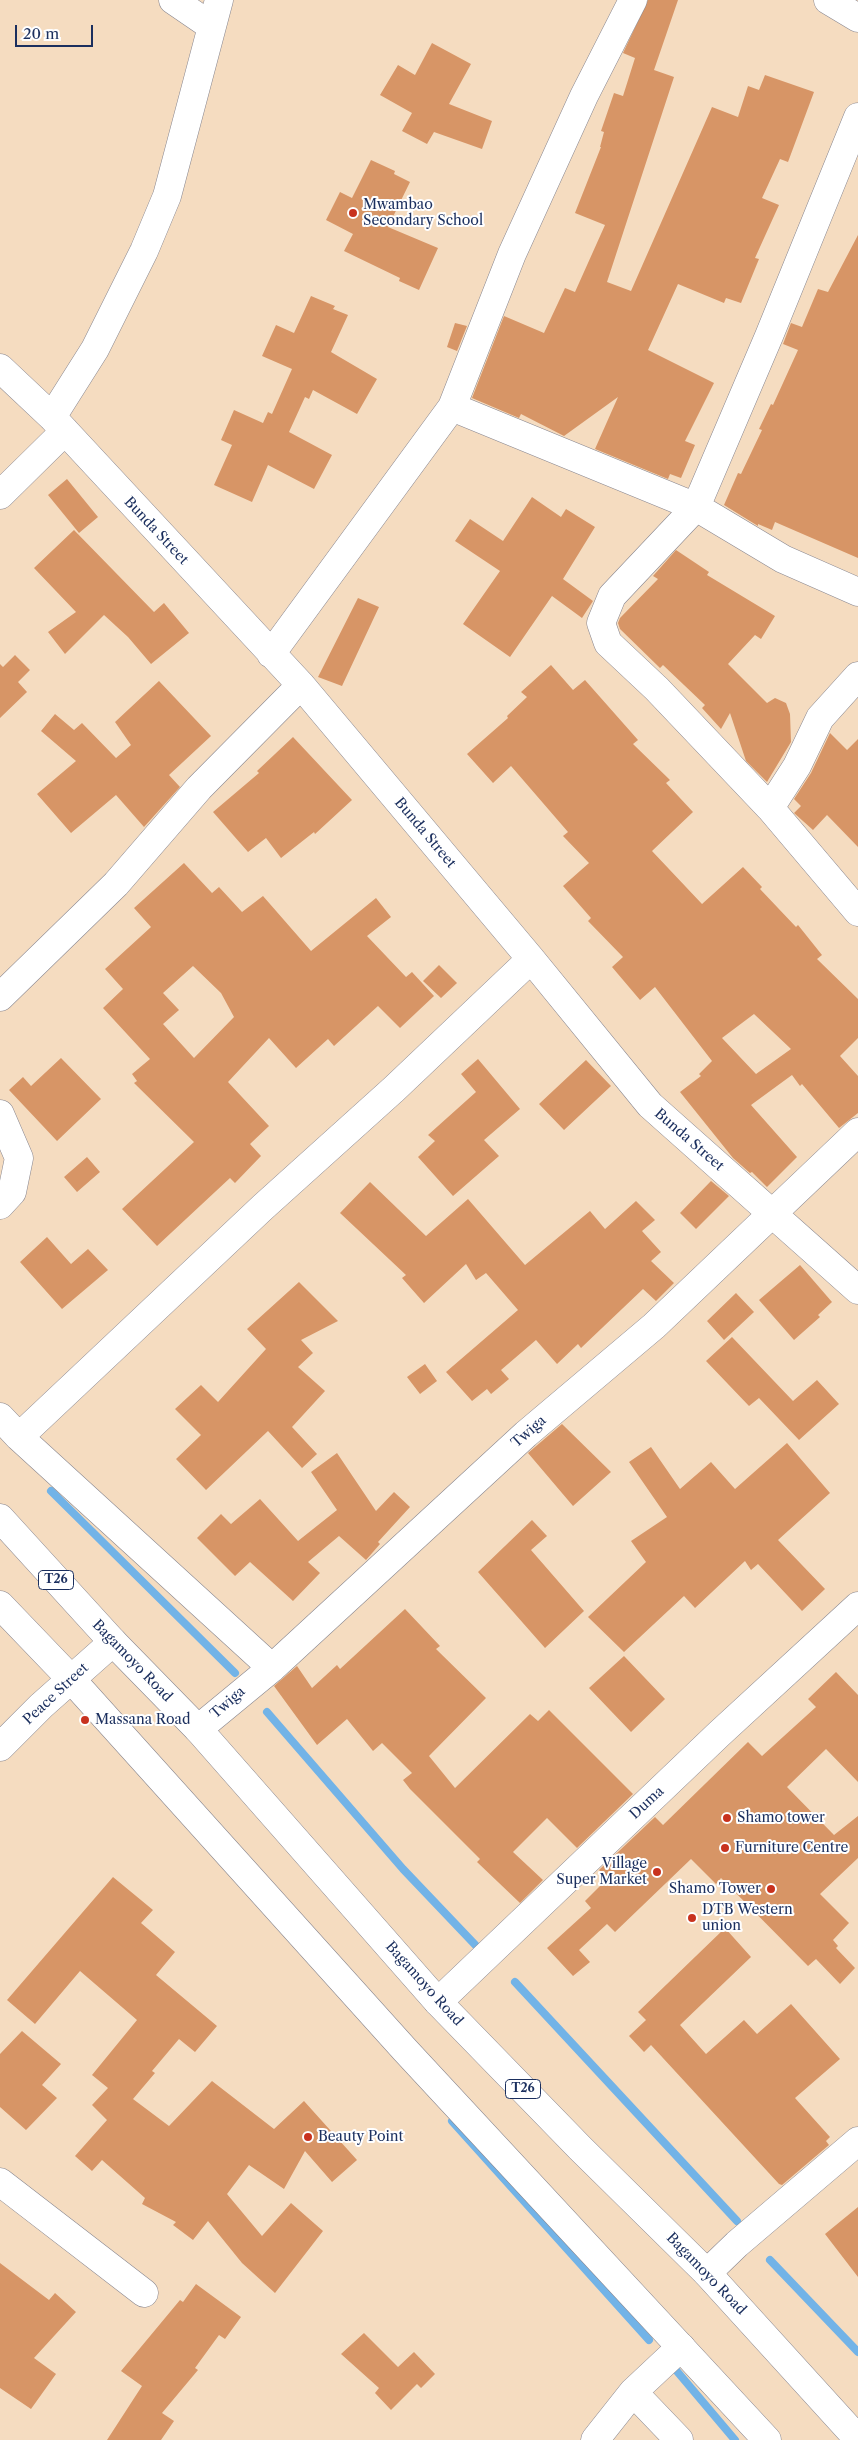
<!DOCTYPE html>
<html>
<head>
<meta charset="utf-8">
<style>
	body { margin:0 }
	#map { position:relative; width:858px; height:2440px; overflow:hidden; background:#f5dcc0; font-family:"Libre Caslon Text",serif }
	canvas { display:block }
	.scale { position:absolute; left:15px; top:25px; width:78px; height:22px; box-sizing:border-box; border:2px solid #1b2f5e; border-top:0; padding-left:6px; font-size:15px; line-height:18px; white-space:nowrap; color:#1b2f5e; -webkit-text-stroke:4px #fff; paint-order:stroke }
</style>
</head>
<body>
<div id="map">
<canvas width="858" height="2440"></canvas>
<div class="scale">20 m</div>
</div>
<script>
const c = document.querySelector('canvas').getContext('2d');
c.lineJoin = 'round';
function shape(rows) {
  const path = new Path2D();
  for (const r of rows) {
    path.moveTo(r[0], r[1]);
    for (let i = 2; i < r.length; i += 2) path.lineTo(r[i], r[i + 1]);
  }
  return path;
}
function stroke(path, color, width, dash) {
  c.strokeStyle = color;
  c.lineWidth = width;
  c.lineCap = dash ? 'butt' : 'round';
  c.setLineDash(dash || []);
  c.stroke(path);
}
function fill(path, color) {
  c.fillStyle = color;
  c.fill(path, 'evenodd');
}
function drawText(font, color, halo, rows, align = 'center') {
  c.font = font + ' "Libre Caslon Text",serif';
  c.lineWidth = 4;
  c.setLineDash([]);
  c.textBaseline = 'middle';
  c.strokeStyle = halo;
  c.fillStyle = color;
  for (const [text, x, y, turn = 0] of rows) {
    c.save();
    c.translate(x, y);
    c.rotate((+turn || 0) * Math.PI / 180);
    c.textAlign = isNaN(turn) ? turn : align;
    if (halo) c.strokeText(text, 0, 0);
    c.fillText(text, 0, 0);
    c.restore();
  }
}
const stream = shape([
	[51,1491,235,1673],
	[267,1712,403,1869,482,1952],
	[515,1982,737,2221],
	[452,2121,649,2340],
	[770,2260,858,2352],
	[670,2363,735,2440]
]);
const building = shape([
	[648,0,678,0,654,70,674,77,607,282,631,291,712,107,738,117,748,86,759,90,765,75,814,92,788,162,780,159,762,198,779,205,755,258,759,259,741,303,726,298,724,303,678,284,648,350,714,383,685,441,695,445,681,478,670,474,668,479,595,449,618,397,564,436,521,414,519,418,472,398,504,316,544,333,565,288,575,292,605,225,575,213,601,147,600,147,604,132,601,131,614,93,623,96,635,58,623,53],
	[432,43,471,64,449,104,492,121,482,149,434,132,427,144,402,131,412,113,380,95,398,65,415,75],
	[371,160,395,171,394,174,410,182,388,227,438,248,419,290,399,281,400,278,344,251,353,234,326,220,340,192,352,198],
	[858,235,858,558,775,522,772,530,758,524,758,526,724,505,738,473,741,474,762,430,759,429,771,404,773,405,798,350,783,344,791,323,802,327,818,289,828,292],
	[311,296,335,306,333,309,348,315,331,352,377,379,357,414,313,390,309,399,305,397,289,432,332,455,314,489,268,465,252,502,214,485,232,445,221,440,234,410,263,423,268,412,272,414,292,369,262,356,276,325,294,333],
	[455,323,467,326,457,351,447,347],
	[67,479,98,517,79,533,48,495],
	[532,497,561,517,566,509,595,527,563,579,593,601,582,618,552,596,510,657,463,624,500,571,455,541,470,519,503,541],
	[74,530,154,612,164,603,189,633,151,664,128,637,104,615,65,654,48,632,76,612,34,568],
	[676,550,709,572,707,575,775,616,761,639,755,635,728,664,767,703,775,698,786,703,790,714,791,742,767,782,746,761,730,713,721,729,702,708,705,705,663,665,660,668,620,629,618,623,620,618,658,579,653,576],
	[358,598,379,607,342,686,318,677],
	[15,655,30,670,18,682,27,692,0,718,0,664,3,667],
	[551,665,573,690,585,680,638,740,633,744,670,780,666,783,693,812,652,851,702,904,743,867,762,887,760,889,796,927,798,925,822,955,817,959,858,999,858,1038,840,1056,858,1076,858,1113,839,1128,802,1084,800,1086,792,1075,751,1105,797,1157,767,1187,752,1172,750,1173,733,1158,680,1092,701,1076,699,1074,712,1061,655,987,640,1000,612,967,623,957,588,921,591,918,563,886,589,863,563,836,568,832,511,766,493,783,467,754,508,718,507,716,527,697,521,692],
	[754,1014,791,1049,756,1074,722,1038],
	[159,681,211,736,169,775,180,787,144,827,116,795,71,833,37,794,76,761,41,731,55,714,74,730,82,723,116,758,131,745,115,722],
	[830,733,847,750,858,739,858,847,827,815,813,830,794,813,801,806,794,799,811,773],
	[293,737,352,800,315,834,314,832,281,858,266,838,248,852,213,812,259,773,257,771],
	[184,863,212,893,219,887,242,912,263,896,311,951,376,898,391,917,367,936,406,977,412,972,434,996,400,1028,378,1006,334,1046,328,1039,296,1068,269,1038,228,1082,269,1126,250,1144,261,1156,235,1183,230,1178,157,1246,122,1209,194,1142,134,1083,137,1081,132,1074,150,1059,103,1008,123,989,105,969,151,927,134,908],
	[193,966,221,993,234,1017,194,1058,163,1024,179,1010,163,993],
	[439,965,457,983,441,998,423,981],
	[61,1058,101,1099,57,1141,9,1090,23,1077,31,1086],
	[478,1059,520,1109,484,1140,499,1156,453,1196,418,1157,435,1141,428,1135,476,1092,461,1074],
	[586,1060,611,1086,564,1130,539,1104],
	[87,1157,100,1172,77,1192,64,1177],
	[711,1181,729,1196,696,1229,680,1213],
	[370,1182,426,1236,468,1199,525,1265,590,1211,605,1229,636,1201,655,1220,642,1231,661,1252,651,1261,674,1283,656,1301,643,1289,581,1348,578,1344,557,1364,536,1340,501,1370,509,1379,491,1394,487,1389,472,1401,446,1372,518,1310,486,1273,476,1280,466,1264,424,1303,402,1278,406,1275,340,1213],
	[47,1237,71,1264,88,1249,108,1270,62,1309,20,1262],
	[800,1265,832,1302,818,1315,820,1317,794,1340,759,1300],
	[299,1282,338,1321,301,1340,313,1353,298,1367,325,1391,292,1427,317,1454,302,1468,268,1431,206,1490,176,1459,201,1435,175,1409,201,1385,218,1402,266,1349,247,1329],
	[736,1293,754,1312,724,1340,707,1321],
	[732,1337,793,1401,817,1380,839,1404,799,1440,759,1398,749,1406,706,1361],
	[425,1364,437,1381,420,1394,407,1377],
	[562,1424,611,1472,573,1506,528,1453],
	[787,1443,830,1493,778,1540,825,1589,802,1611,758,1564,751,1570,745,1561,695,1608,684,1596,624,1652,588,1617,646,1562,631,1541,667,1517,629,1462,651,1447,680,1489,711,1462,735,1489],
	[337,1453,376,1511,394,1492,410,1507,378,1542,380,1544,366,1560,339,1536,308,1562,320,1573,293,1601,250,1562,235,1576,197,1538,221,1514,231,1524,260,1499,298,1541,337,1510,311,1472],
	[532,1520,547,1536,531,1550,584,1611,545,1648,478,1572],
	[405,1609,440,1646,436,1649,486,1698,429,1756,455,1788,530,1714,538,1721,549,1710,633,1794,577,1848,547,1818,513,1852,543,1880,520,1903,477,1862,480,1859,410,1789,403,1780,412,1773,382,1743,373,1751,347,1719,317,1745,274,1686,297,1666,312,1688,337,1665,340,1669],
	[624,1656,665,1699,631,1732,589,1688],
	[836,1672,858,1695,858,1782,826,1749,787,1787,834,1835,858,1816,858,1858,820,1894,849,1923,833,1940,838,1946,836,1948,855,1968,840,1984,816,1959,808,1966,721,1878,716,1884,691,1859,615,1932,607,1924,579,1950,590,1962,573,1976,547,1948,591,1908,585,1901,607,1879,599,1870,655,1817,663,1825,748,1742,762,1756,816,1707,808,1699],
	[113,1877,153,1910,141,1923,175,1952,156,1975,217,2026,195,2052,179,2039,152,2071,155,2073,133,2099,169,2126,212,2081,274,2129,304,2101,357,2160,332,2182,305,2151,284,2189,249,2165,227,2194,262,2236,291,2203,323,2231,275,2293,242,2263,208,2221,193,2240,173,2225,176,2222,142,2204,145,2198,102,2160,92,2171,75,2156,107,2120,92,2105,108,2088,92,2075,137,2020,80,1971,35,2024,7,2000],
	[725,1928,751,1957,680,2025,706,2054,744,2020,757,2034,791,2004,840,2059,795,2098,830,2137,826,2141,829,2145,782,2185,779,2184,651,2045,644,2052,629,2036,646,2020,638,2012],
	[22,2031,61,2064,42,2085,57,2098,26,2130,0,2107,0,2054],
	[858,2207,858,2277,825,2234],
	[0,2263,49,2300,55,2293,76,2312,34,2358,56,2374,31,2409,0,2388],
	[196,2284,241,2317,225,2339,219,2335,195,2368,198,2370,162,2413,174,2421,161,2440,107,2440,142,2386,121,2371,180,2300,183,2302],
	[364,2333,398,2367,414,2352,435,2374,421,2388,417,2384,391,2410,375,2393,379,2388,341,2354]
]);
const minor = shape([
	[173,0,211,26],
	[828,0,858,18],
	[858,117,769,336,696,507,612,596,601,623,608,643,657,689,770,808,858,912],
	[0,368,52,417,301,685,531,959,650,1105,858,1290],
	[452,407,696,507,783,559,858,592],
	[52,417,95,349,144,251,167,196,219,0],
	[0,495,65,431],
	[271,654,452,407,512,254,584,96,633,0],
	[770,808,797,766,820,718,858,676],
	[0,997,116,884,199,788,301,685],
	[0,1114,19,1158,12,1192,0,1205],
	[0,1417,19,1437,272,1668],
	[19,1437,263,1207,394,1089,531,959],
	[198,1729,272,1668,526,1434,654,1326,858,1132],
	[438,2002,719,1734,858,1606],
	[0,2182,144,2293],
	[707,2273,737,2244,858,2141],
	[633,2392,679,2440],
	[595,2440,633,2392,681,2347]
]);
const tertiary = shape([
	[0,1747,41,1706,113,1642]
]);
const trunk = shape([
	[0,1518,113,1642,198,1729,438,2002,580,2148,707,2273,858,2439],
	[0,1605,71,1679,405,2050,767,2440]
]);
const markers = [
	[353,213,5,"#c8321e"],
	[85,1720,5,"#c8321e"],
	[727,1818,5,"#c8321e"],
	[725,1848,5,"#c8321e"],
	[657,1872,5,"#c8321e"],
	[771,1889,5,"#c8321e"],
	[692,1918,5,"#c8321e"],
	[308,2137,5,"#c8321e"]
];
const shields = [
	[56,1580,35],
	[523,2089,35]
];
const shieldNames = [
	["T26",56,1580],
	["T26",523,2089]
];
const poiNames = [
	["Mwambao",363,205],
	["Secondary School",363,221],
	["Massana Road",95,1720],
	["Shamo tower",737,1818],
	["Furniture Centre",735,1848],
	["Village",647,1864,"right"],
	["Super Market",647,1880,"right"],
	["Shamo Tower",761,1889,"right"],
	["DTB Western",702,1910],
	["union",702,1926],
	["Beauty Point",318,2137]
];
const streetNames = [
	["Bunda Street",156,531,47],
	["Bunda Street",425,833,50],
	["Bunda Street",689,1140,41],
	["Twiga",529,1432,-41],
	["Bagamoyo Road",132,1661,46],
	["Peace Street",56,1694,-43],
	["Twiga",228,1703,-41],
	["Duma",647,1803,-43],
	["Bagamoyo Road",424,1984,48],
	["Bagamoyo Road",706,2274,46]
];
stroke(stream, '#72b3e7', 8);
fill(building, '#d79566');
stroke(minor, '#88868f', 29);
stroke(tertiary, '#88868f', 29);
stroke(trunk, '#88868f', 29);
stroke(minor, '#fff', 28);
stroke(tertiary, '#fff', 28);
stroke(trunk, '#fff', 28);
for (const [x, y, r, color] of markers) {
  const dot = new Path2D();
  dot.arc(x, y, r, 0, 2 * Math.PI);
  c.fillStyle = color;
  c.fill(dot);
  stroke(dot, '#fff', 2);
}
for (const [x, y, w] of shields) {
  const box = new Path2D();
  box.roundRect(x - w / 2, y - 9.5, w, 19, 4);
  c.fillStyle = '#fff';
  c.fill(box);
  stroke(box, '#1b2f5e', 1);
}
drawText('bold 12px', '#1b2f5e', null, shieldNames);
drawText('14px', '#1b2f5e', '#fff', poiNames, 'left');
drawText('14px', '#1b2f5e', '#fff', streetNames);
</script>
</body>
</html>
